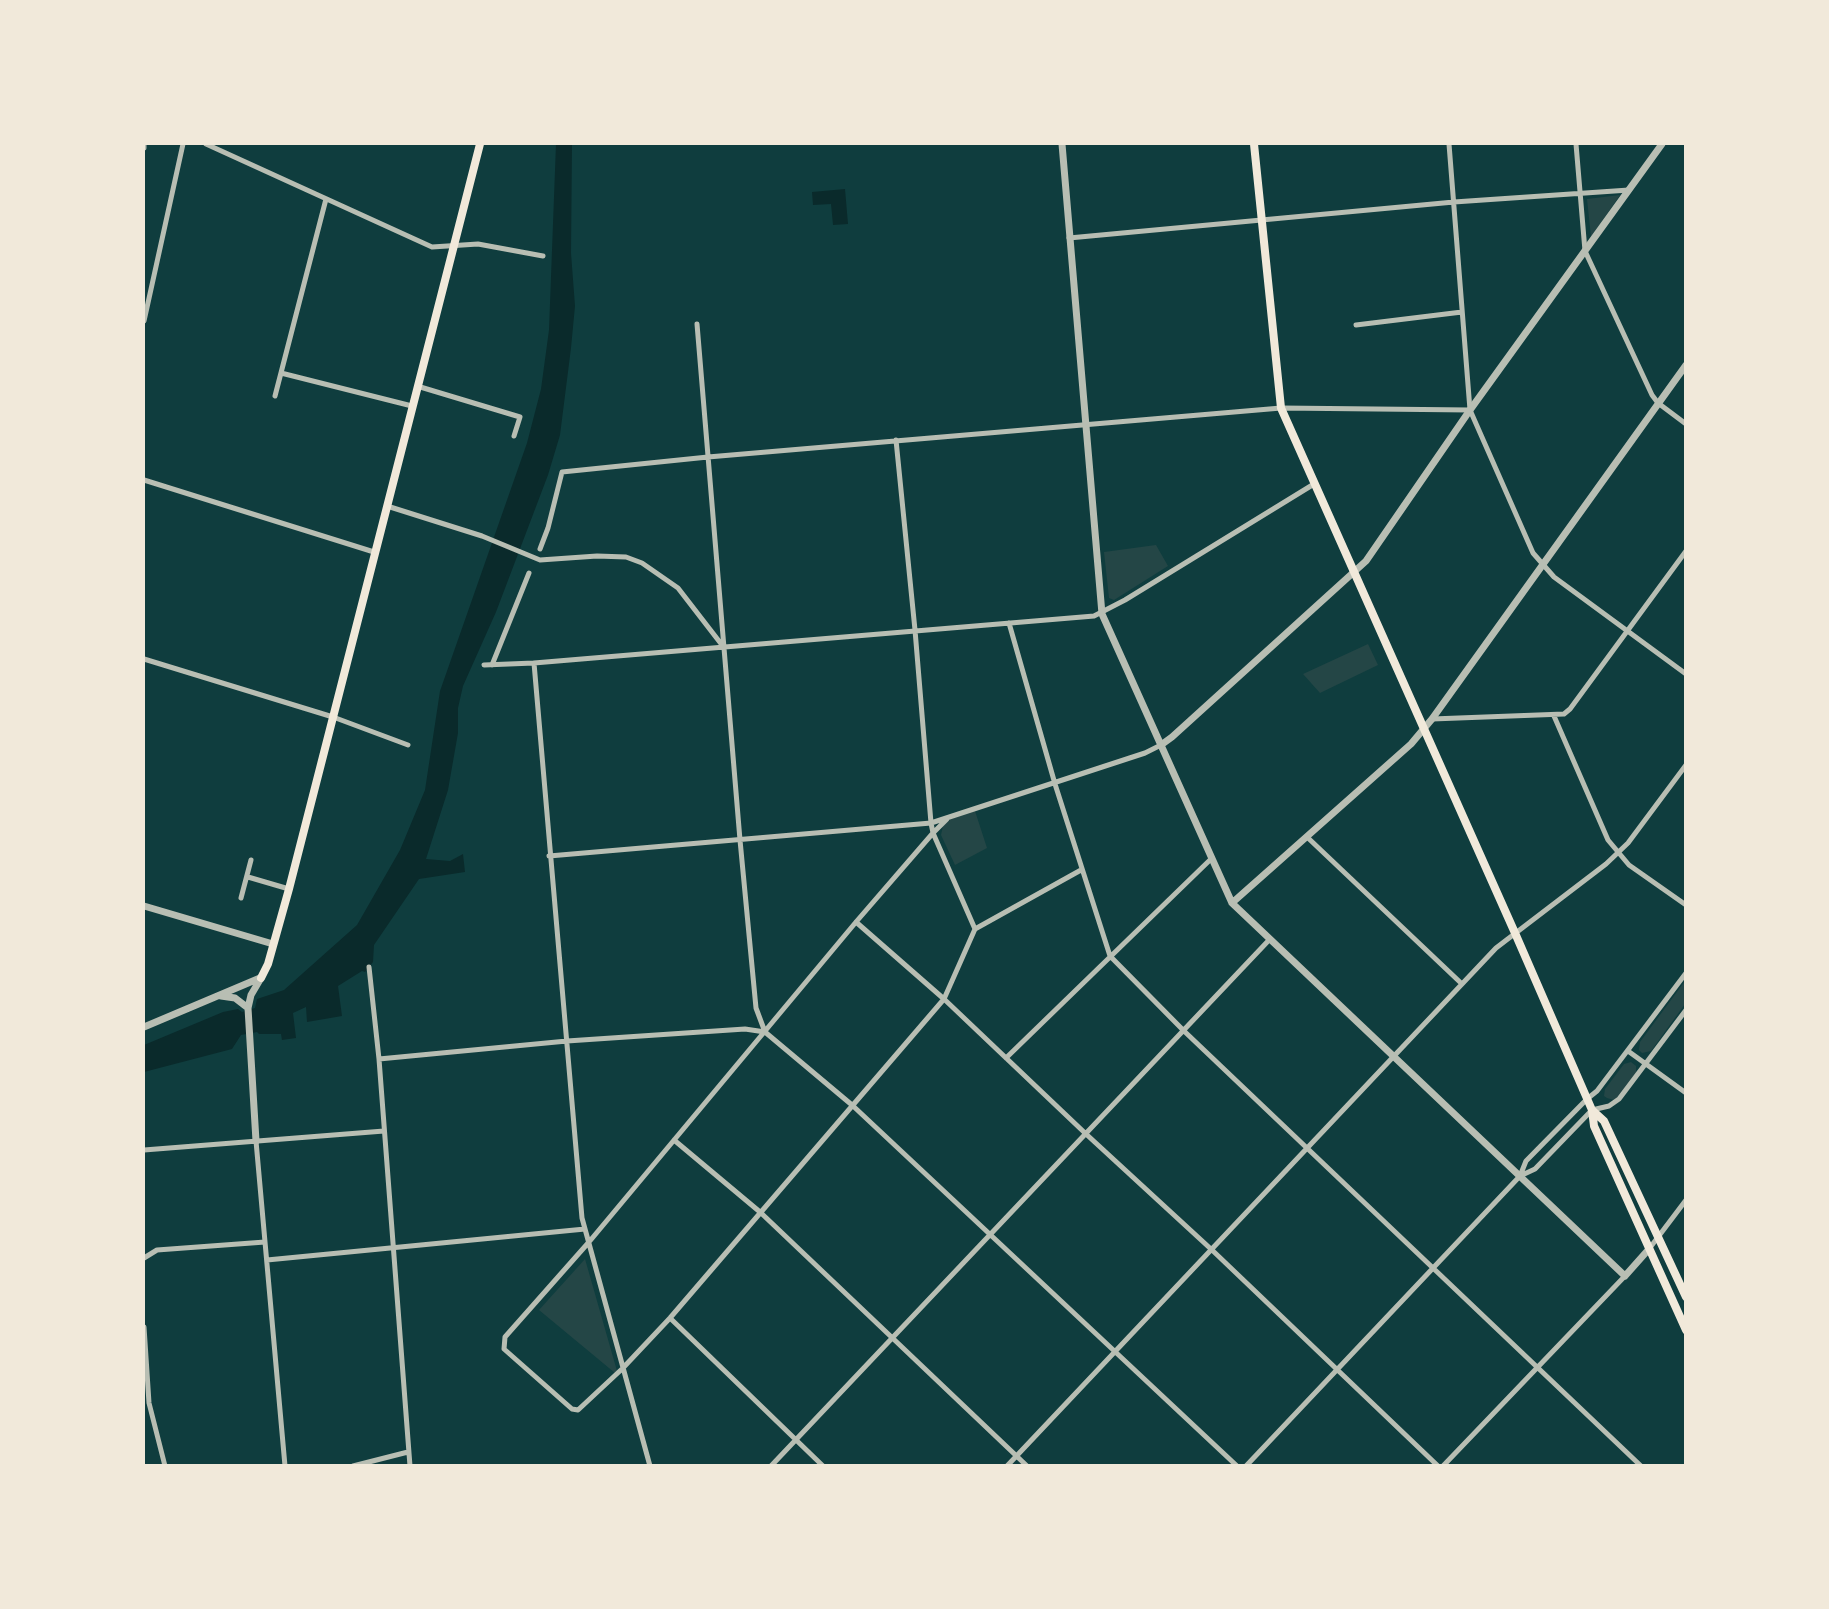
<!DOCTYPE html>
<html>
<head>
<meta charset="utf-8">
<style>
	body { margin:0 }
	#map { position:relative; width:1829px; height:1609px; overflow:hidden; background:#0f3d3e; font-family:"Fira Sans Condensed",sans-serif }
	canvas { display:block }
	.frame { position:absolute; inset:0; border:145px solid #f1e9da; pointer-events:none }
</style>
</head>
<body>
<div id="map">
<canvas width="1829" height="1609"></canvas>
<div class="frame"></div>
</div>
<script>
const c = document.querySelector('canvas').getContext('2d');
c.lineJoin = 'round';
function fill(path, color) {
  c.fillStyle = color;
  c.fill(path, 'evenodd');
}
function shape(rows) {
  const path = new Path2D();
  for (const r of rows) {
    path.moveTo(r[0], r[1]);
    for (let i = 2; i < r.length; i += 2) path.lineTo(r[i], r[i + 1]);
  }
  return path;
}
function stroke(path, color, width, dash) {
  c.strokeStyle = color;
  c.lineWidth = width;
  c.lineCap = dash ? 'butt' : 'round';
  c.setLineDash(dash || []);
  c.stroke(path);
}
const green = shape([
	[1620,195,1591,237,1587,199],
	[1156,545,1168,566,1114,600,1109,598,1104,552],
	[1368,644,1378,665,1320,693,1303,674],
	[975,811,987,848,955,865,941,835,943,826,948,820],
	[1685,981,1685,1004,1651,1051,1642,1053,1639,1050,1640,1042],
	[1631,1062,1636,1066,1636,1073,1618,1098,1614,1100,1607,1098,1604,1096,1605,1089,1624,1064],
	[585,1259,617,1371,615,1373,539,1310]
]);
const water = shape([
	[556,144,572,144,571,253,575,306,571,348,560,435,548,475,496,612,463,686,458,708,458,733,448,790,426,859,450,861,463,854,465,872,419,879,374,945,373,962,365,972,362,971,338,986,342,1016,307,1022,306,1007,293,1013,296,1038,282,1040,281,1034,259,1034,257,1032,241,1035,232,1049,144,1072,144,1045,223,1012,238,1009,242,1012,255,1008,257,999,284,990,357,925,400,850,425,790,440,691,527,443,541,389,549,330],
	[845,189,848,224,833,225,831,204,813,205,812,192]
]);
const minor = shape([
	[206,144,432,247,478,244,543,256],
	[1449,144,1470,410,1533,553,1554,577,1686,674],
	[1576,144,1585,251,1652,395,1658,403,1686,424],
	[144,148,144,144],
	[1069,238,1454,202,1629,190],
	[144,321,183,144],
	[697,324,740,840,756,1008,765,1032],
	[1356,325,1462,312],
	[281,373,412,406],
	[417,386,520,417,514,436],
	[275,396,326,199],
	[896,440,915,630,931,823,933,833,975,929,944,999,670,1318,622,1369,578,1410,572,1409,504,1349,505,1337,589,1242,856,922,933,833,947,819],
	[144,480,374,552],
	[387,506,482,536,540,560,597,556,626,557,642,563,678,588,722,645],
	[540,549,548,528,562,472,708,457,1281,408,1470,410],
	[1009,623,1055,784,1110,956,1184,1031,1641,1466],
	[144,659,333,717,408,745],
	[534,663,582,1218,650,1466],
	[484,665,534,663,1094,616,1125,600,1314,484],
	[492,665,529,573],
	[1554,716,1608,840,1629,865,1686,905],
	[1432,719,1564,714,1570,709,1686,551],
	[1307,837,1462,984],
	[549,856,931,823,1145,753,1161,745],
	[248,877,289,889],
	[241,898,251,860],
	[856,922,944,999,1086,1134,1212,1250,1438,1466],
	[975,929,1081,870],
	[369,967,379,1059,410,1466],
	[1628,1051,1686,1093],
	[1006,1058,1212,858],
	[379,1059,567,1041,745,1029,765,1032,852,1105,1237,1466],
	[674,1140,760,1212,1027,1466],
	[256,1141,285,1466],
	[144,1150,384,1131],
	[1520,1176,1535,1169,1592,1110,1609,1106,1619,1099,1686,1010],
	[1649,1249,1686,1200],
	[144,1258,157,1250,265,1242],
	[267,1260,585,1229],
	[670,1318,823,1466],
	[144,1327,149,1403,165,1466],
	[353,1466,408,1452],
	[771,1466,1270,939],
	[1007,1466,1496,948,1606,864,1628,843,1686,765],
	[1246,1466,1520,1176,1526,1161,1587,1099,1597,1091,1686,973],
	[1443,1466,1625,1276]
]);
const tertiary = shape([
	[1062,144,1102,614,1232,903,1625,1276,1649,1249],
	[1161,745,1172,737,1366,561,1470,410,1662,144],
	[1232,903,1411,744,1432,719,1686,365],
	[144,906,273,944],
	[221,996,235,998,248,1008],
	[144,1027,260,978],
	[256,1141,248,1008,251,995,261,978]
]);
const secondary = shape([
	[1254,144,1281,408,1515,933,1592,1110,1594,1126,1686,1330],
	[261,978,268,964,289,889,480,144],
	[1592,1110,1604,1121,1686,1297]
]);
fill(green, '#244646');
fill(water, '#0a2a2b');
stroke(minor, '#b8beb3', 5);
stroke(tertiary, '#b8beb3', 7);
stroke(secondary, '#f1e9da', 8);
</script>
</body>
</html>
